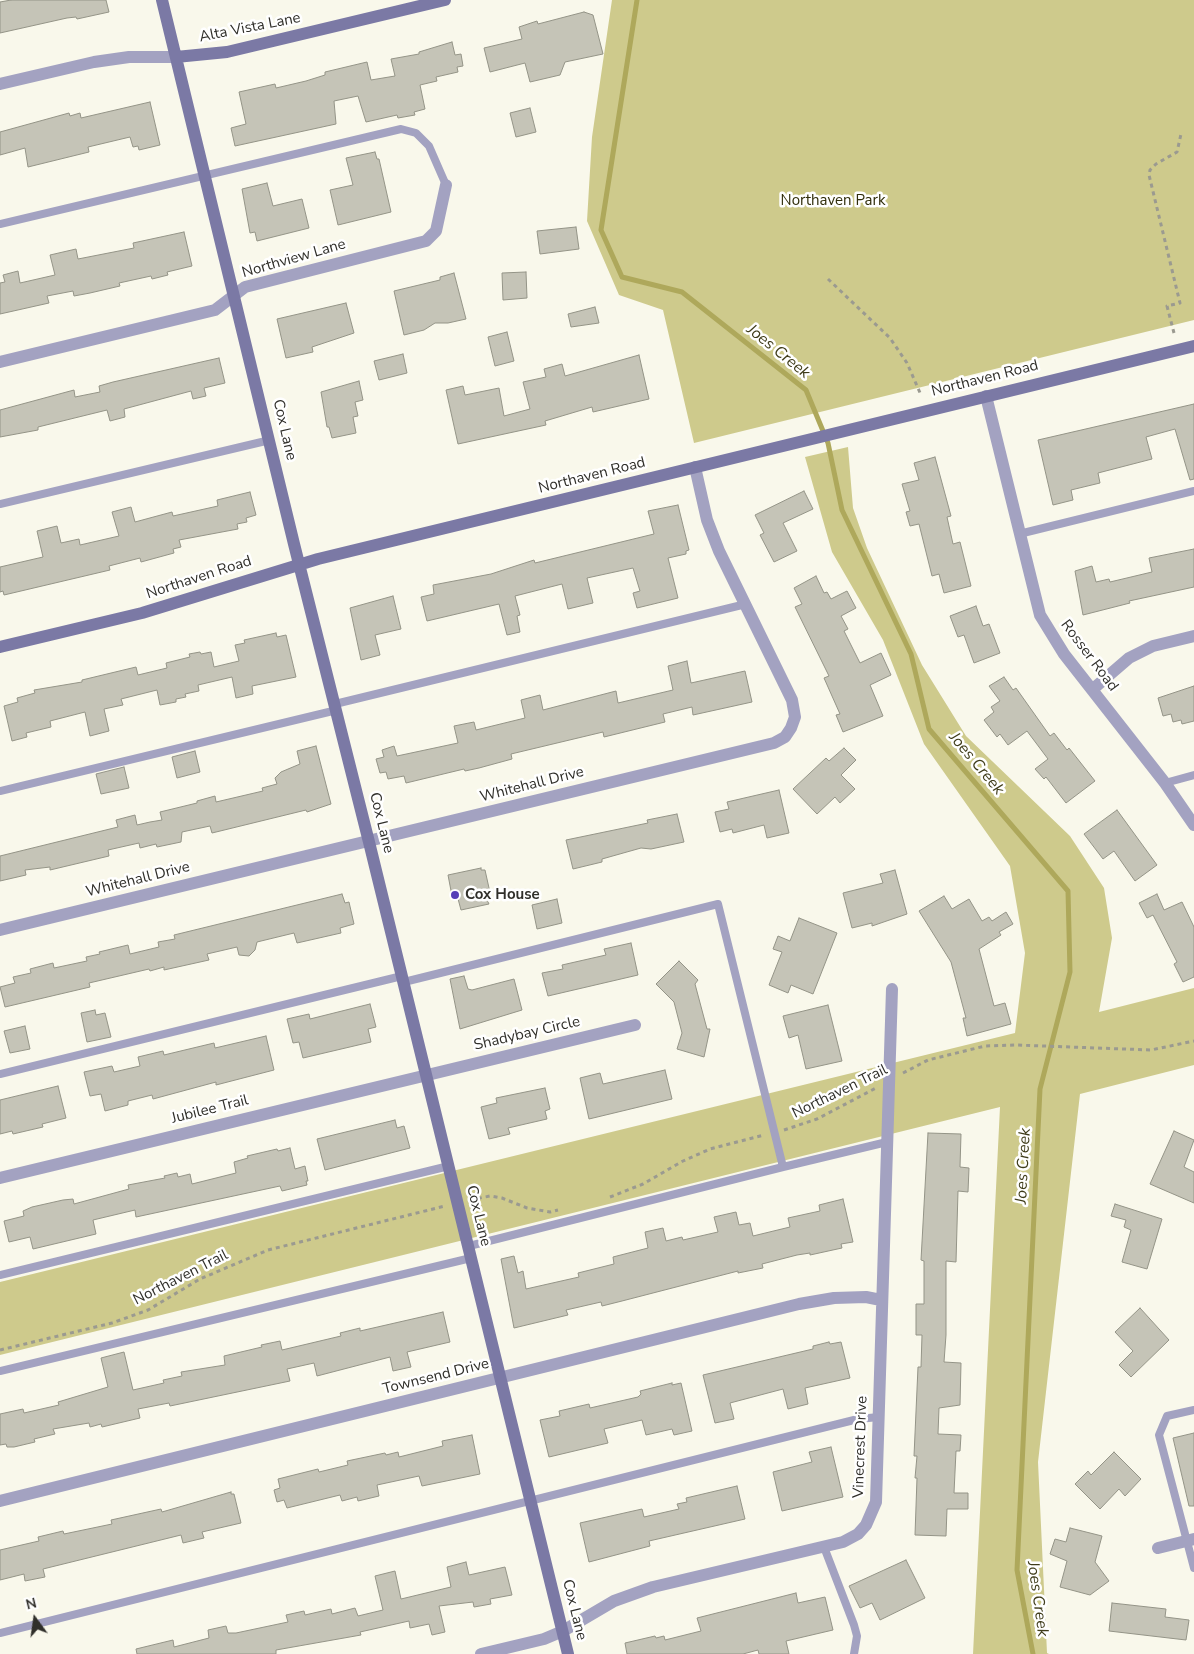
<!DOCTYPE html>
<html>
<head>
<meta charset="utf-8">
<style>
	body { margin:0 }
	#map { position:relative; width:1194px; height:1654px; overflow:hidden; background:#f9f8eb; font-family:"Nunito Sans",sans-serif }
	canvas { display:block }
	.north { position:absolute; left:10px; top:1594px; width:50px; height:50px; -webkit-text-stroke:4px #fff; paint-order:stroke; rotate:346deg; font-size:14px; font-weight:700; line-height:20px; text-align:center; color:#302f2a }
	.north::after { content:''; display:block; margin:auto; width:18px; height:22px; background:#302f2a; clip-path:polygon(50% 0,100% 100%,50% 72%,0 100%) }
</style>
</head>
<body>
<div id="map">
<canvas width="1194" height="1654"></canvas>
<div class="north">N</div>
</div>
<script>
const c = document.querySelector('canvas').getContext('2d');
c.lineJoin = 'round';
function fill(path, color) {
  c.fillStyle = color;
  c.fill(path, 'evenodd');
}
function shape(rows) {
  const path = new Path2D();
  for (const r of rows) {
    path.moveTo(r[0], r[1]);
    for (let i = 2; i < r.length; i += 2) path.lineTo(r[i], r[i + 1]);
  }
  return path;
}
function stroke(path, color, width, dash) {
  c.strokeStyle = color;
  c.lineWidth = width;
  c.lineCap = dash ? 'butt' : 'round';
  c.setLineDash(dash || []);
  c.stroke(path);
}
function drawText(font, color, halo, rows, align = 'center') {
  c.font = font + ' "Nunito Sans",sans-serif';
  c.lineWidth = 5;
  c.setLineDash([]);
  c.textBaseline = 'middle';
  c.strokeStyle = halo;
  c.fillStyle = color;
  for (const [text, x, y, turn = 0] of rows) {
    c.save();
    c.translate(x, y);
    c.rotate((+turn || 0) * Math.PI / 180);
    c.textAlign = isNaN(turn) ? turn : align;
    if (halo) c.strokeText(text, 0, 0);
    c.fillText(text, 0, 0);
    c.restore();
  }
}
const green = shape([
	[612,0,1194,0,1194,320,694,443,663,310,619,295,587,221,592,137],
	[848,447,853,508,867,548,922,665,966,736,1070,836,1104,888,1112,938,1099,1012,1194,988,1194,1065,1080,1094,1038,1462,1047,1653,1049,1654,973,1654,1000,1107,0,1355,0,1282,1015,1033,1025,953,1010,866,924,744,883,640,832,552,805,457]
]);
const stream = shape([
	[637,0,601,230,622,277,682,292,806,390,828,443,842,510,911,654,929,729,1068,891,1070,972,1040,1089,1017,1570,1033,1654]
]);
const building = shape([
	[11,0,106,0,109,12,77,19,76,17,67,18,0,33,0,2,11,0],
	[584,12,593,15,603,54,565,62,560,75,530,82,525,63,490,72,484,48,522,39,519,27,537,21,538,24,584,12],
	[452,42,455,55,461,54,463,66,457,67,458,72,436,77,437,81,420,85,425,109,414,112,415,115,398,118,397,115,366,122,358,96,334,101,336,124,235,146,231,128,246,124,239,92,275,84,276,88,306,81,325,75,325,72,367,62,371,80,395,76,391,59,419,54,419,52,452,42],
	[150,102,160,145,139,150,138,146,133,147,130,137,88,147,89,152,28,167,25,148,0,155,0,132,69,113,70,116,80,113,81,118,150,102],
	[530,108,536,132,516,137,510,113,530,108],
	[375,152,377,159,379,159,391,212,338,225,330,190,353,185,346,158,375,152],
	[267,183,273,206,302,199,309,228,257,241,255,232,250,233,242,189,267,183],
	[576,227,579,249,540,254,537,231,576,227],
	[184,232,192,266,167,272,168,275,152,279,151,276,119,283,120,286,90,293,74,296,73,291,47,296,49,303,0,314,0,283,5,282,3,275,18,271,20,283,55,275,50,255,76,249,78,259,134,248,133,243,184,232],
	[526,272,527,298,503,300,502,273,526,272],
	[454,273,466,319,448,323,435,323,424,330,404,335,394,291,440,280,440,277,454,273],
	[346,303,354,333,312,347,313,352,286,358,277,319,346,303],
	[595,307,599,323,571,327,568,314,595,307],
	[507,332,514,361,495,366,488,337,507,332],
	[403,354,407,373,379,380,374,361,403,354],
	[639,355,649,399,593,412,592,407,545,421,546,425,458,444,446,390,463,386,465,395,499,388,504,416,530,409,523,382,546,377,544,369,562,364,565,376,639,355],
	[219,358,225,383,204,388,206,396,193,399,191,391,124,409,125,417,110,421,107,410,38,427,38,430,0,437,0,410,74,390,75,397,100,392,99,386,113,382,219,358],
	[359,381,363,400,355,402,358,416,353,417,356,433,332,438,329,427,327,427,321,392,359,381],
	[1194,404,1194,479,1190,480,1175,429,1146,437,1152,459,1098,473,1100,483,1071,490,1073,500,1053,505,1038,440,1194,404],
	[935,457,951,516,947,517,953,544,960,542,971,586,944,593,939,574,932,576,919,524,910,526,906,512,910,511,902,484,919,480,914,463,935,457],
	[804,491,813,509,783,523,797,551,774,562,760,535,764,533,755,515,804,491],
	[250,492,256,515,246,518,247,522,237,524,238,529,179,540,181,547,173,549,174,553,141,562,140,558,109,566,110,570,4,595,3,591,0,592,0,567,43,557,37,531,57,526,61,543,79,539,80,545,119,536,112,512,131,507,135,522,172,512,173,516,218,506,217,500,250,492],
	[678,505,689,550,686,551,686,554,668,558,678,598,637,608,633,593,640,591,633,568,587,578,593,603,568,609,562,584,515,596,520,615,517,616,520,632,507,635,499,604,427,621,421,597,434,594,433,585,491,574,534,560,535,563,654,534,648,511,678,505],
	[1194,549,1194,587,1129,601,1130,603,1083,615,1075,571,1092,566,1096,582,1109,579,1110,582,1152,572,1149,558,1194,549],
	[816,576,824,593,827,592,831,599,847,591,856,608,841,616,848,629,844,631,860,663,881,653,891,675,870,685,883,716,843,732,836,715,840,714,824,678,829,676,795,607,802,604,794,588,816,576],
	[393,596,401,629,375,635,380,655,361,660,350,608,393,596],
	[976,606,983,626,989,624,1000,653,974,663,964,635,958,637,950,616,976,606],
	[276,633,277,637,286,635,296,677,252,686,253,694,236,698,232,677,198,685,199,691,185,694,186,697,176,699,176,702,160,705,157,690,121,699,123,705,104,709,109,731,90,736,85,712,50,721,51,727,26,733,27,737,12,741,4,706,18,702,17,698,35,693,34,690,82,682,82,680,136,667,138,675,167,668,166,663,190,657,189,654,200,652,201,654,211,652,214,667,239,661,235,645,245,643,244,640,276,633],
	[687,661,691,683,745,671,752,702,693,715,692,707,663,714,665,722,604,737,603,732,511,754,512,759,479,768,465,771,464,769,406,783,404,776,388,779,386,772,380,773,376,759,384,757,382,750,394,746,397,756,458,743,454,726,474,722,476,730,525,718,521,700,540,695,543,710,616,691,618,703,673,690,668,666,687,661],
	[1004,677,1013,690,1016,688,1050,736,1054,733,1067,750,1069,748,1095,781,1066,803,1046,777,1044,779,1035,769,1048,759,1027,731,1008,745,1000,734,997,737,984,720,994,712,991,707,1000,701,989,686,1004,677],
	[1194,686,1194,721,1182,724,1181,720,1173,722,1171,714,1163,716,1158,698,1194,686],
	[316,746,331,804,307,812,306,810,212,833,210,826,182,832,181,842,157,847,156,844,140,848,139,843,108,850,109,856,50,870,50,867,25,870,26,875,0,881,0,856,118,827,116,820,135,815,137,825,150,822,162,820,160,812,197,803,197,801,215,796,216,802,263,791,262,788,277,784,275,778,281,772,300,764,297,751,316,746],
	[844,748,856,760,841,775,855,789,840,803,835,797,817,814,793,789,826,758,829,761,844,748],
	[195,751,200,772,177,778,172,757,195,751],
	[124,767,129,788,101,794,96,774,124,767],
	[779,790,789,833,767,838,764,825,733,833,732,829,720,832,715,812,729,809,727,802,779,790],
	[1117,810,1157,865,1135,881,1114,851,1103,859,1084,834,1117,810],
	[677,814,684,842,651,849,641,848,602,859,602,862,573,869,566,840,648,823,647,820,677,814],
	[481,868,481,870,485,870,491,897,487,900,489,904,461,910,457,895,452,896,448,875,481,868],
	[895,870,907,914,872,926,872,923,852,928,843,893,883,883,880,874,895,870],
	[342,894,345,903,349,902,354,924,340,928,341,933,297,943,294,933,257,942,255,950,249,956,239,955,237,947,207,954,209,960,164,970,164,967,150,971,149,969,89,983,90,987,5,1007,0,987,15,983,13,977,31,973,30,969,53,963,54,968,87,961,86,957,100,954,99,952,128,945,130,954,159,947,158,942,175,939,174,935,342,894],
	[1157,894,1164,910,1182,902,1194,927,1194,977,1183,982,1174,964,1177,962,1153,915,1147,918,1139,903,1157,894],
	[944,896,952,909,969,899,982,921,989,917,992,921,1006,912,1013,924,999,932,1001,935,979,949,994,1006,1005,1003,1011,1024,967,1036,963,1018,966,1018,951,962,919,911,944,896],
	[557,899,562,923,537,929,532,905,557,899],
	[799,918,837,933,813,994,791,985,788,993,769,985,782,952,773,949,778,936,790,941,799,918],
	[631,943,638,975,548,996,542,973,563,969,562,965,606,955,604,949,631,943],
	[679,961,698,980,695,984,707,1029,710,1029,704,1057,677,1049,682,1033,674,1002,656,984,679,961],
	[464,976,468,989,472,990,514,979,522,1010,460,1029,450,979,464,976],
	[370,1004,376,1027,368,1029,371,1042,303,1058,299,1042,293,1043,287,1019,309,1014,310,1019,370,1004],
	[828,1005,842,1061,806,1069,798,1035,789,1038,783,1016,828,1005],
	[95,1010,96,1015,105,1013,111,1037,87,1042,81,1013,95,1010],
	[25,1026,30,1049,10,1053,4,1031,25,1026],
	[266,1036,274,1070,216,1085,216,1082,153,1099,152,1095,128,1101,128,1105,105,1111,101,1094,90,1096,84,1072,112,1066,114,1072,140,1066,138,1057,163,1051,164,1055,214,1043,215,1048,266,1036],
	[665,1070,672,1099,589,1119,580,1078,600,1073,603,1084,665,1070],
	[58,1086,66,1118,42,1124,43,1127,13,1134,12,1131,0,1134,0,1100,58,1086],
	[545,1088,550,1109,545,1111,547,1119,508,1128,510,1134,489,1139,481,1107,497,1103,496,1098,545,1088],
	[395,1120,397,1128,404,1126,410,1148,325,1170,317,1139,395,1120],
	[1174,1131,1194,1140,1184,1167,1194,1172,1194,1203,1150,1184,1174,1131],
	[928,1133,961,1134,960,1167,969,1168,968,1192,958,1191,956,1262,946,1261,946,1335,944,1362,961,1363,960,1405,939,1408,938,1434,961,1435,960,1451,956,1451,954,1493,968,1493,968,1509,947,1509,946,1536,915,1535,917,1478,915,1478,917,1456,914,1456,918,1367,921,1367,922,1335,916,1335,916,1304,924,1304,924,1261,921,1260,928,1133],
	[290,1148,295,1169,305,1166,308,1181,306,1181,307,1185,282,1191,280,1186,136,1217,135,1210,93,1220,96,1234,33,1249,30,1237,9,1242,4,1221,24,1216,23,1211,32,1207,63,1200,73,1199,74,1204,129,1189,128,1185,165,1178,164,1176,177,1173,178,1177,190,1174,192,1184,236,1173,234,1162,248,1158,247,1156,277,1149,278,1151,290,1148],
	[843,1199,853,1242,841,1244,842,1248,810,1255,810,1253,797,1255,762,1264,763,1268,738,1273,738,1271,622,1301,602,1306,601,1302,566,1310,568,1315,514,1328,501,1259,514,1256,518,1273,523,1271,526,1289,579,1277,578,1273,614,1264,613,1257,648,1248,645,1232,663,1228,666,1241,682,1237,683,1240,718,1232,714,1217,736,1212,739,1225,750,1223,753,1236,790,1227,788,1218,820,1211,819,1205,843,1199],
	[1115,1204,1162,1219,1147,1269,1122,1262,1131,1230,1124,1227,1126,1220,1111,1216,1115,1204],
	[1140,1308,1169,1340,1131,1377,1119,1365,1133,1351,1115,1332,1140,1308],
	[443,1312,450,1342,407,1352,411,1367,393,1371,390,1357,317,1376,314,1363,287,1369,290,1381,170,1406,169,1403,138,1409,140,1418,102,1427,101,1424,90,1427,89,1423,53,1429,55,1434,34,1439,35,1442,14,1447,7,1447,6,1444,0,1445,0,1414,23,1409,24,1413,59,1405,58,1402,108,1387,101,1358,124,1352,133,1390,164,1383,163,1380,182,1376,181,1372,225,1365,224,1356,262,1347,261,1345,280,1341,282,1350,341,1336,340,1333,360,1328,360,1331,443,1312],
	[829,1342,830,1344,841,1342,850,1378,805,1388,808,1404,788,1409,783,1389,730,1403,734,1419,715,1423,703,1375,813,1349,813,1346,829,1342],
	[672,1383,672,1385,681,1383,692,1431,674,1435,672,1429,646,1435,642,1420,604,1429,608,1443,549,1457,540,1420,560,1416,559,1411,589,1404,590,1408,638,1397,641,1394,640,1391,672,1383],
	[1194,1433,1194,1506,1189,1506,1173,1438,1194,1433],
	[472,1435,480,1474,422,1486,419,1476,377,1485,379,1496,358,1501,357,1497,342,1501,340,1495,287,1508,284,1500,277,1502,274,1490,280,1488,278,1479,318,1469,319,1472,348,1465,347,1461,385,1453,386,1455,398,1452,399,1457,443,1446,442,1441,472,1435],
	[831,1447,843,1497,782,1511,773,1472,812,1462,809,1452,831,1447],
	[1114,1452,1141,1479,1125,1496,1119,1489,1100,1509,1075,1484,1088,1471,1091,1475,1114,1452],
	[737,1486,745,1519,649,1541,650,1546,589,1562,580,1523,642,1509,644,1517,679,1509,677,1504,687,1502,686,1498,737,1486],
	[231,1492,231,1494,234,1494,241,1523,202,1532,204,1538,183,1543,181,1535,43,1569,45,1577,25,1581,24,1574,0,1580,0,1550,39,1541,38,1537,63,1531,64,1534,112,1524,111,1520,161,1509,162,1512,231,1492],
	[1070,1528,1102,1536,1095,1562,1109,1581,1090,1595,1060,1587,1067,1561,1050,1554,1055,1539,1066,1542,1070,1528],
	[906,1560,925,1598,880,1620,872,1603,860,1608,849,1586,906,1560],
	[466,1562,469,1575,505,1567,512,1595,490,1599,491,1604,474,1607,473,1602,439,1606,445,1632,432,1635,429,1624,410,1628,409,1621,360,1632,361,1635,276,1650,276,1654,137,1654,136,1649,173,1640,174,1647,209,1638,208,1630,226,1626,228,1633,236,1633,288,1622,286,1615,304,1611,305,1615,331,1609,332,1614,355,1608,358,1616,383,1610,375,1576,395,1571,401,1599,451,1587,447,1567,466,1562],
	[796,1593,798,1603,825,1597,833,1630,786,1641,789,1654,759,1654,758,1650,743,1654,627,1654,625,1643,655,1636,656,1638,664,1636,665,1640,701,1631,697,1618,796,1593],
	[1112,1603,1166,1609,1165,1617,1189,1620,1186,1640,1109,1631,1112,1603]
]);
const path = shape([
	[828,279,890,338,907,363,921,395],
	[1174,333,1167,306,1180,303,1149,175,1150,170,1156,164,1177,152,1181,134],
	[903,1073,928,1060,985,1046,1016,1045,1151,1050,1194,1041],
	[784,1130,817,1119,876,1088],
	[610,1197,643,1184,683,1161,710,1149,764,1135],
	[470,1200,490,1196,502,1198,527,1208,550,1212,558,1210],
	[0,1350,112,1323,148,1310,200,1279,268,1250,445,1206]
]);
const lane = shape([
	[0,224,401,129,416,133,429,146,446,185],
	[0,504,270,440],
	[1019,534,1194,491],
	[335,704,746,604],
	[1165,783,1194,775],
	[0,791,337,710],
	[404,982,718,904,783,1167,887,1142],
	[0,1074,402,976],
	[469,1246,783,1167],
	[0,1275,449,1166],
	[0,1371,471,1258],
	[1194,1410,1167,1416,1159,1435,1194,1568],
	[824,1547,854,1625,857,1636,854,1654],
	[0,1633,858,1419,879,1417]
]);
const street = shape([
	[0,84,94,62,129,57,176,57],
	[0,362,215,310,245,287,426,241,436,231,446,185],
	[986,396,1040,615,1064,654,1165,783,1194,825],
	[1093,689,1129,658,1153,646,1194,636],
	[0,930,774,743,785,737,791,728,795,717,792,700,719,551,707,520,695,467],
	[0,1178,635,1025],
	[0,1501,799,1304,834,1298,866,1297,881,1300],
	[1158,1548,1194,1539],
	[481,1654,544,1639,563,1631,614,1601,653,1587,843,1542,858,1534,866,1525,876,1502,892,989]
]);
const secondary = shape([
	[162,0,294,544,369,842,568,1654],
	[176,57,227,52,445,0],
	[0,647,142,613,318,559,1194,346]
]);
const markers = [
	[455,895,5,"#563fb7"]
];
const streetNames = [
	["Alta Vista Lane",250,28,-11],
	["Northview Lane",294,259,-16],
	["Northaven Road",985,379,-14],
	["Cox Lane",284,430,77],
	["Northaven Road",592,476,-14],
	["Northaven Road",199,578,-18],
	["Rosser Road",1089,656,53],
	["Whitehall Drive",532,785,-14],
	["Cox Lane",381,823,76],
	["Whitehall Drive",138,880,-14],
	["Shadybay Circle",527,1034,-13],
	["Northaven Trail",840,1092,-26],
	["Jubilee Trail",210,1110,-14],
	["Cox Lane",478,1216,76],
	["Northaven Trail",181,1278,-27],
	["Townsend Drive",436,1377,-14],
	["Vinecrest Drive",861,1447,-88],
	["Cox Lane",574,1610,76]
];
const parkNames = [
	["Northaven Park",833,201]
];
const poiNames = [
	["Cox House",465,895]
];
const waterNames = [
	["Joes Creek",778,352,39],
	["Joes Creek",976,764,50],
	["Joes Creek",1024,1166,-87],
	["Joes Creek",1037,1599,82]
];
fill(green, '#ceca8c');
stroke(stream, '#aea85b', 5);
fill(building, '#c5c4b7');
stroke(building, '#949487', 1);
stroke(path, '#9b9a90', 3, [4, 4]);
stroke(lane, '#a3a2c1', 8);
stroke(street, '#a3a2c1', 12);
stroke(secondary, '#7b79a5', 12);
for (const [x, y, r, color] of markers) {
  const dot = new Path2D();
  dot.arc(x, y, r, 0, 2 * Math.PI);
  c.fillStyle = color;
  c.fill(dot);
  stroke(dot, '#fff', 2);
}
drawText('15px', '#302f2a', '#fff', streetNames);
drawText('15px', '#302d0a', '#fff', parkNames);
drawText('bold 15px', '#302f2a', '#fff', poiNames, 'left');
drawText('italic 16px', '#3f3c1a', '#fff', waterNames);
</script>
</body>
</html>
